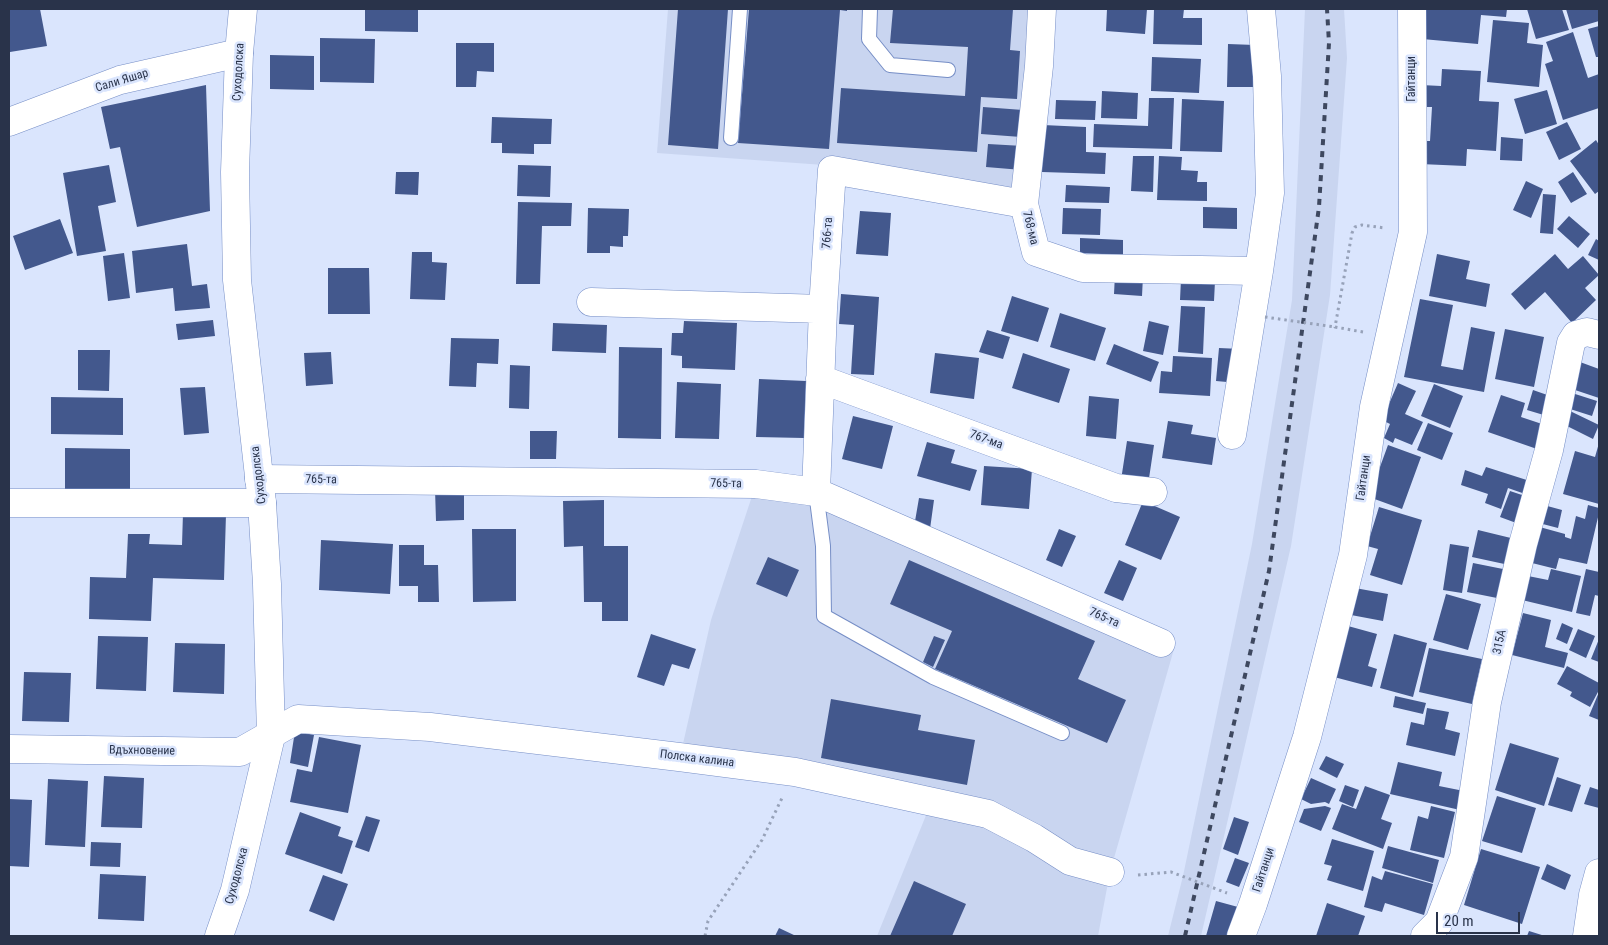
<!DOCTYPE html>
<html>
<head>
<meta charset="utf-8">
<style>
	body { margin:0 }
	#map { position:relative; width:1608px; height:945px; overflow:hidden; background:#dae5fd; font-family:"Roboto Condensed",sans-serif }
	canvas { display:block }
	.frame { position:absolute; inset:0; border:10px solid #29334a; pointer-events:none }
	.scale { position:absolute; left:1436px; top:912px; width:84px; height:22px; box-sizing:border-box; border:2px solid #29334a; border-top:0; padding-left:6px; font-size:15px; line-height:18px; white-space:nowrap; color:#29334a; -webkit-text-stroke:4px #dae5fd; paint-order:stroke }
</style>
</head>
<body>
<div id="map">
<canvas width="1608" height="945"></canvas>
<div class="frame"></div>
<div class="scale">20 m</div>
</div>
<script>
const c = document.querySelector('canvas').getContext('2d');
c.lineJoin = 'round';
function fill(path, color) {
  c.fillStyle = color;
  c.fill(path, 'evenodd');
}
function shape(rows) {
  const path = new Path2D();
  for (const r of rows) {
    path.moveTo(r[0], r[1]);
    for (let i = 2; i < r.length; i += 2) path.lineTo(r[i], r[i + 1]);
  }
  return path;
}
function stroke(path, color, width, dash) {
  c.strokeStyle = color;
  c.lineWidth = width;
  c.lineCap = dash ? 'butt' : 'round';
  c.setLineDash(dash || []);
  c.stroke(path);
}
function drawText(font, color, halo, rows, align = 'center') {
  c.font = font + ' "Roboto Condensed",sans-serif';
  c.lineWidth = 5;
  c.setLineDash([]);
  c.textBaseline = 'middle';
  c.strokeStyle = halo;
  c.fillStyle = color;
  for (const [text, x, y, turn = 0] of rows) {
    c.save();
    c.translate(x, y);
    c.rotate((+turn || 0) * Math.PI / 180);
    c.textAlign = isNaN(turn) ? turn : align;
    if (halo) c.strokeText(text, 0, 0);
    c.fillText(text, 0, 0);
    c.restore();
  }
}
const built = shape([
	[668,9,1042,9,1024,204,824,165,657,153],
	[1305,9,1344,9,1347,58,1330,295,1291,546,1201,936,1168,936,1183,876,1252,544,1292,300],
	[756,484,816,492,1174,649,1110,872,1098,936,877,936,931,803,680,757,711,620]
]);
const building = shape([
	[9,9,40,9,47,46,10,52,9,43],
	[365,9,418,9,418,32,365,31],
	[678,9,728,9,718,149,668,145],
	[749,9,847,9,847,11,840,10,829,149,738,143],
	[893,9,1013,9,1010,50,1020,51,1017,99,981,97,977,152,837,143,841,88,965,96,968,47,890,43],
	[1107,9,1147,9,1145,34,1106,31],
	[1154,9,1184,9,1183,18,1202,18,1202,45,1153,44],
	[1425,9,1507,9,1506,17,1481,15,1478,44,1422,39],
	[1527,9,1562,9,1569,30,1536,39],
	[1566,9,1599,9,1599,21,1572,29],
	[1493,20,1529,23,1527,43,1543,45,1539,87,1487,82],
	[1599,26,1599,57,1596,57,1588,29],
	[1573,32,1588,78,1599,74,1599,108,1563,120,1545,64,1553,61,1546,42],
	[320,38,375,39,374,83,320,82],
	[456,43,494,43,494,72,477,71,476,87,456,87],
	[1228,44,1255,45,1254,87,1227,87],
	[270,55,314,56,314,90,270,89],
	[1152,57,1201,59,1199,93,1151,91],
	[1442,69,1481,71,1479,101,1499,102,1496,151,1467,149,1466,166,1420,164,1422,141,1430,141,1432,107,1420,107,1421,85,1441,86],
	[206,85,210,211,137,227,120,147,110,149,101,107],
	[1547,90,1557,124,1525,134,1514,99],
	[1102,91,1138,93,1137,119,1101,118],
	[1149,98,1174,98,1172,149,1093,147,1094,124,1148,126],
	[1182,99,1224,101,1222,152,1180,151],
	[1056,100,1096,101,1095,120,1055,119],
	[983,107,1023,110,1021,137,981,134],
	[492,117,552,119,551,144,534,144,534,154,502,153,502,143,491,143],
	[1567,122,1581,149,1559,160,1546,132],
	[1043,125,1086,127,1086,152,1106,153,1105,174,1042,172],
	[1501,137,1523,139,1522,161,1500,160],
	[1596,140,1599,145,1599,191,1595,194,1570,161],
	[988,144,1023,146,1022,170,986,167],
	[1133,156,1154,156,1153,192,1131,191],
	[1159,156,1182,157,1181,170,1198,171,1197,182,1207,182,1207,201,1157,200],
	[109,165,116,202,98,206,106,251,77,256,63,173],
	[518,165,551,166,550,197,517,196],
	[396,172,419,172,418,195,395,194],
	[1573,172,1587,194,1571,203,1558,182],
	[1526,181,1543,189,1531,218,1513,210],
	[1066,185,1110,187,1109,203,1065,202],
	[1543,194,1556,195,1553,234,1540,233],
	[518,202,572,203,571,226,542,226,540,284,516,284],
	[1203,207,1237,208,1237,229,1203,228],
	[588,208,629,209,628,236,623,236,623,247,610,246,610,253,587,253],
	[1063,208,1101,209,1100,235,1062,234],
	[860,211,891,213,888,256,856,254],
	[1569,216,1590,234,1578,248,1557,229],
	[60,219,73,253,25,270,13,236],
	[1080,238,1123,240,1123,255,1080,253],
	[1596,239,1599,241,1599,260,1588,255],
	[187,244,192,286,207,284,210,308,175,311,173,288,136,293,132,251],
	[412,252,432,252,432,262,447,263,445,300,410,299],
	[124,253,130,298,108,301,103,256],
	[1437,254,1470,261,1466,279,1490,284,1486,307,1429,296],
	[1555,254,1568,269,1583,256,1599,275,1585,288,1596,300,1572,323,1545,292,1525,310,1511,294],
	[328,268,369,268,370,314,328,314],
	[1115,274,1143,276,1142,296,1114,294],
	[1181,279,1215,281,1214,301,1180,300],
	[841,294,879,297,874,375,851,374,854,325,839,324],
	[1012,296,1049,308,1038,342,1001,331],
	[1420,299,1453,305,1441,366,1463,370,1471,327,1495,332,1484,392,1404,377],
	[1181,306,1205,307,1203,354,1178,352],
	[1060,313,1106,328,1095,361,1050,347],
	[213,320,215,336,178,340,176,324],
	[684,321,737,323,735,370,682,368,682,356,671,355,672,333,683,333],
	[1149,321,1169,326,1163,355,1143,351],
	[553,323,607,325,606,353,552,351],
	[1505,329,1544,337,1534,387,1495,379],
	[987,330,1010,337,1003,359,979,352],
	[451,338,499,339,498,364,477,363,476,387,449,386],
	[1114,344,1159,362,1151,382,1106,364],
	[619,347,662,348,661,439,618,438],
	[1219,348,1241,349,1238,383,1216,381],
	[78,350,110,350,109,391,78,390],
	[331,352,333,384,306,386,304,353],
	[935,353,979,358,974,399,930,393],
	[1023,353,1070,369,1059,403,1012,388],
	[1173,356,1212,358,1210,396,1159,393,1161,371,1172,372],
	[1580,362,1599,369,1599,398,1572,389],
	[510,365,530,366,529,409,509,408],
	[759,379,806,381,804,438,756,437],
	[677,382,721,384,719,439,675,438],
	[1398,383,1416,391,1405,414,1423,422,1412,445,1395,438,1393,443,1384,438,1390,424,1382,420],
	[1434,384,1463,396,1450,428,1421,416],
	[205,387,209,433,184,435,180,388],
	[1533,390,1553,397,1547,416,1527,410],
	[1572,393,1597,401,1592,416,1567,408],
	[1501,395,1525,403,1521,417,1545,425,1537,449,1488,432],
	[1089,396,1119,399,1116,439,1086,436],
	[51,397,123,398,123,435,51,434],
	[1570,411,1599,425,1593,439,1563,424],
	[853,416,893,426,882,469,842,459],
	[1168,421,1193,425,1191,434,1216,438,1212,465,1162,458],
	[1428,423,1453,433,1442,460,1417,450],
	[530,431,557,431,556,459,530,459],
	[1127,441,1154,445,1148,485,1121,480],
	[927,442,955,450,951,463,977,470,970,491,917,476],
	[1599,443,1599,504,1563,494,1575,451,1595,457],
	[1388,445,1421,457,1402,509,1369,497],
	[65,448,130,449,130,491,65,490],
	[984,466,1032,469,1029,509,981,505],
	[1486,467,1533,482,1528,495,1508,488,1501,509,1485,503,1488,494,1461,485,1465,470,1482,476],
	[435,489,464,489,464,520,436,521],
	[1510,491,1528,497,1519,524,1500,517],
	[919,498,934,500,930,529,914,527],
	[604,500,604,546,628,546,628,621,602,621,602,602,584,602,583,546,564,547,563,501],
	[1143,501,1180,517,1161,560,1125,545],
	[1540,504,1562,510,1558,528,1535,522],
	[1588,505,1599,508,1599,513,1587,564,1559,558,1556,569,1532,563,1536,526,1565,534,1565,537,1571,539,1576,516,1585,519],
	[1379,507,1422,520,1402,585,1370,575,1378,549,1367,546],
	[183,513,226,514,224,580,153,578,151,621,89,619,90,577,126,578,128,534,150,534,149,544,182,545],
	[472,529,516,529,516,601,473,602],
	[1059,529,1076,536,1062,567,1046,560],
	[1478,530,1515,539,1509,565,1472,557],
	[321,540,393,544,390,594,319,590],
	[1450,544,1469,547,1462,593,1443,590],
	[399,545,424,545,424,565,438,565,439,602,418,602,418,586,399,586],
	[768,557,799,570,787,597,756,584],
	[909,560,1095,641,1078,679,1126,700,1107,743,935,669,952,631,890,604],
	[1119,560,1137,568,1123,601,1104,593],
	[1473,563,1508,570,1502,599,1467,592],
	[1551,569,1581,576,1572,612,1522,600,1528,576,1548,580],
	[1586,569,1599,572,1599,596,1595,595,1590,616,1576,613],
	[1355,588,1388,594,1383,621,1351,615],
	[1446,594,1481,604,1468,650,1433,640],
	[1523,613,1551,620,1545,647,1568,653,1564,668,1512,655],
	[1562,623,1573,628,1567,644,1556,639],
	[1348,626,1377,634,1368,666,1377,669,1372,687,1334,677],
	[1578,629,1595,636,1586,658,1569,650],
	[651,634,696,649,689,669,672,664,664,686,637,677],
	[1394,634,1427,643,1413,697,1380,688],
	[98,636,148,637,146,691,96,689],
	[934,636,945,640,933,667,923,662],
	[1599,639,1599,662,1591,659],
	[175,643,225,644,224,694,173,692],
	[1429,648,1482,659,1472,704,1419,692],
	[1567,666,1599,683,1599,690,1590,707,1570,696,1572,692,1557,684],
	[24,672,71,673,69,722,22,721],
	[1599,692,1599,720,1589,716],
	[1395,696,1426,703,1423,714,1393,707],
	[831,699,921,715,918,730,975,740,967,785,821,758],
	[1427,708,1449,712,1445,729,1460,733,1455,756,1406,745,1411,722,1424,725],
	[295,731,314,735,308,767,290,763],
	[319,737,361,745,348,813,290,802,297,769,312,772],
	[1510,743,1559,758,1544,806,1495,790],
	[1326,756,1344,764,1337,778,1319,769],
	[1398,762,1442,772,1439,786,1464,791,1460,810,1390,794],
	[104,776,144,778,142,828,101,827],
	[1557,777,1581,785,1572,812,1548,805],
	[1311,778,1336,789,1329,804,1325,802,1311,804,1301,799],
	[48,779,88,781,85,847,45,845],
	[1345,785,1359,790,1353,807,1339,801],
	[1365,786,1390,795,1381,819,1392,823,1383,849,1332,829,1342,804,1356,809],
	[1590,787,1599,790,1599,808,1584,804],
	[1497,796,1536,808,1522,853,1482,841],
	[9,799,32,800,29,867,9,866],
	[1325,806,1331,808,1321,831,1299,822,1304,809],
	[1431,806,1455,812,1444,858,1410,850,1418,816,1428,819],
	[300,812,341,827,338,836,353,841,342,874,285,854],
	[366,816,380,820,369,852,355,847],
	[1234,817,1249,822,1238,855,1223,849],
	[1332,839,1374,851,1363,891,1327,880,1332,866,1324,864],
	[91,842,121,843,120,867,90,866],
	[1388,846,1439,860,1433,883,1382,868],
	[1481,849,1540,867,1522,924,1464,905],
	[1235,858,1249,863,1239,887,1226,882],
	[1547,864,1571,875,1565,890,1541,879],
	[1385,871,1433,884,1424,915,1385,903,1382,912,1364,907,1372,876,1382,880],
	[100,874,146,876,144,921,98,919],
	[323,875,348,884,334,921,309,911],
	[914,881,966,904,952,936,890,936],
	[1216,901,1238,907,1229,936,1206,936],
	[1327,903,1365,916,1358,936,1316,936],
	[779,928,796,936,775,936],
	[1529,931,1545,936,1527,936]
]);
const path = shape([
	[1363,332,1335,327,1352,233,1355,227,1362,225,1385,228],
	[1138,875,1171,872,1227,893],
	[705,936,708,921,762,840,782,798]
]);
const lane = shape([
	[870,9,869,39,890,65,948,70],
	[731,138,740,9],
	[816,492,823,546,824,616,933,677,1062,733]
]);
const street = shape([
	[1042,9,1039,66,1024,204,1036,252,1083,268,1259,271],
	[9,122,120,80,239,53],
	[591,302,823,309],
	[820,379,1116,488,1153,492],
	[1232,435,1259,271,1270,193,1267,76,1261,9],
	[259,479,756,484,816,492,1161,643],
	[816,492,823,309,832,170,1024,204],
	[9,503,262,503],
	[9,749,240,752,298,719,430,727,679,757,795,772,988,814,1034,838,1070,861,1110,872],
	[1241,936,1253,904,1307,737,1353,555,1374,407,1413,232,1412,9],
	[1425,936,1439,922,1464,857,1487,702,1523,544,1549,450,1571,343,1576,335,1587,332,1599,335],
	[1587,936,1593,895,1599,873]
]);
const secondary = shape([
	[219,936,235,890,271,736,267,584,262,503,237,280,235,172,239,53,243,9]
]);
const rail = shape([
	[1185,936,1269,571,1319,207,1329,43,1327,9]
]);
const pathBridge = shape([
	[1265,317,1335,327]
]);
const streetNames = [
	["Суходолска",239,72,-87],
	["Гайтанци",1412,79,-90],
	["Сали Яшар",122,81,-17],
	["768-ма",1030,228,76],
	["766-та",828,233,-86],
	["767-ма",986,440,20],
	["Суходолска",259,475,-97],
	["Гайтанци",1364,478,-82],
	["765-та",321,480,1],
	["765-та",726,484,1],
	["765-та",1104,618,24],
	["315А",1500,642,-77],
	["Вдъхновение",142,751,1],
	["Полска калина",697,759,7],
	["Гайтанци",1264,870,-72],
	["Суходолска",237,876,-75]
];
fill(built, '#c9d5f0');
fill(building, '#43588d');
stroke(lane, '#768ec6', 16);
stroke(street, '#768ec6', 29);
stroke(secondary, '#768ec6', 29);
stroke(path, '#97a2b9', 3, [2.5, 4]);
stroke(lane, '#fff', 14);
stroke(street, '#fff', 28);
stroke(secondary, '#fff', 28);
stroke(rail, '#3e485f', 4, [6, 6]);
stroke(pathBridge, '#97a2b9', 3, [2.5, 4]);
drawText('12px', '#29334a', '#dae5fd', streetNames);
</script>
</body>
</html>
